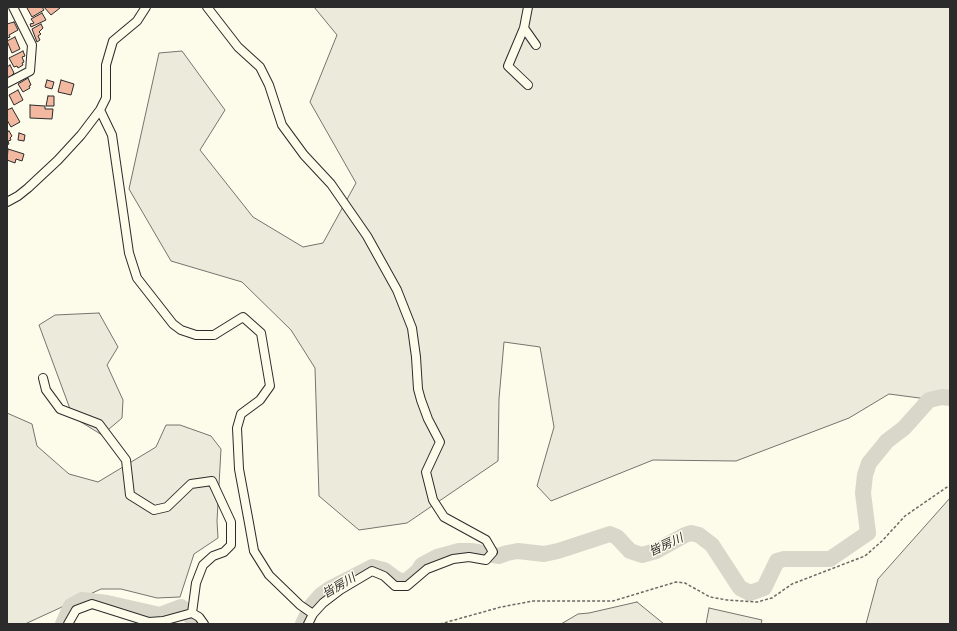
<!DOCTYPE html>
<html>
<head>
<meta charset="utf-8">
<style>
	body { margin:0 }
	#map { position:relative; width:957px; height:631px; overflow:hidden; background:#fdfbea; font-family:Mulish,sans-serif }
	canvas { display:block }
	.frame { position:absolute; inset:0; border:8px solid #2b2b2b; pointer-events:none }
</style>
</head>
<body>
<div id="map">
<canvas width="957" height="631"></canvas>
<div class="frame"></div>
</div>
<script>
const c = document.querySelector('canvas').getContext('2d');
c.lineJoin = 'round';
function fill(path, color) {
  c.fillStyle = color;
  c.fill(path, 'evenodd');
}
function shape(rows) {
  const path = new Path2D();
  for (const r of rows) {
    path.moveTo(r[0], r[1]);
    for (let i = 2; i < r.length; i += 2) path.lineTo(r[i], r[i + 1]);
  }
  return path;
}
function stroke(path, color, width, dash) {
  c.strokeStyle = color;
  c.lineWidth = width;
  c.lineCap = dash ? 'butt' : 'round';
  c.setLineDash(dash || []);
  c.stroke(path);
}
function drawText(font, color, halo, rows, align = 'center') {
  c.font = font + ' Mulish,"Noto Sans JP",sans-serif';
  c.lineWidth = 3;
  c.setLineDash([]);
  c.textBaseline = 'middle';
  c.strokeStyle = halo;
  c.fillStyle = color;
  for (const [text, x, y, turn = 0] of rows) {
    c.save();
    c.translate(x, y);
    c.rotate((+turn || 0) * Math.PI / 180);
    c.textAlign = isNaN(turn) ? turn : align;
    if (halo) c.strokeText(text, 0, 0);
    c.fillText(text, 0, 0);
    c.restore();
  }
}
const green = shape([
	[314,7,950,7,950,402,889,394,849,418,736,461,653,460,551,501,537,486,554,427,540,347,504,342,499,399,498,461,407,523,359,530,319,496,315,368,291,330,242,282,171,261,129,189,159,53,182,51,225,110,200,150,253,217,303,247,323,243,356,183,310,102,337,35,314,7],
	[99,313,118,347,107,365,123,400,122,418,102,435,73,417,39,325,55,315,99,313],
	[7,413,32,424,37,446,69,474,98,482,156,447,166,425,180,425,211,436,221,449,217,521,218,538,194,554,180,597,157,598,121,589,101,589,25,624,7,624,7,413],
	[950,498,950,624,866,624,878,579,950,498],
	[637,602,664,624,561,624,578,614,589,613,637,602],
	[709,608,762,620,761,624,706,624,709,608]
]);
const river = shape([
	[63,624,71,606,82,600,107,603,160,615,181,607,198,624],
	[303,624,312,605,321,595,331,588,372,567,384,570,396,579,405,582,418,571,422,565,437,557,459,551,471,551,499,556,507,553,518,551,544,554,558,551,610,534,617,537,630,551,642,555,656,551,685,535,691,533,699,535,712,545,740,588,750,593,764,588,777,561,784,559,830,559,868,533,863,493,865,475,869,463,887,441,904,428,929,400,942,397,950,398]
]);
const building = shape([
	[29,7,42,7,44,10,32,17,27,8,29,7],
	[44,7,60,7,60,8,51,15,44,7],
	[42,13,46,20,31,27,30,24,34,23,31,19,42,13],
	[14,22,18,30,9,35,10,37,7,38,7,24,14,22],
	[41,24,43,28,39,32,41,34,38,36,40,40,37,42,32,29,41,24],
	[15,37,20,49,12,53,7,41,15,37],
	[23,51,25,56,22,57,24,62,22,63,23,65,18,68,17,66,14,67,9,58,23,51],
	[10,65,14,73,9,78,7,76,7,67,10,65],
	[28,78,31,85,29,86,30,88,23,92,18,84,28,78],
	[47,80,54,82,52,89,45,87,47,80],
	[61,80,74,84,71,95,58,92,61,80],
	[18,90,23,100,14,105,9,95,18,90],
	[48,96,54,96,54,106,46,106,48,96],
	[30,105,45,106,45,109,53,109,52,119,30,118,30,105],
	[12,108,20,122,11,127,7,120,7,110,12,108],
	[9,131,12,136,10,138,11,140,8,141,9,144,7,145,7,132,9,131],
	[19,133,25,135,24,141,18,140,19,133],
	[8,149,24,154,22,161,16,159,15,163,7,160,8,149]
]);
const path = shape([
	[440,624,501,607,533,601,613,601,676,582,685,583,710,597,727,600,757,602,772,598,792,584,865,556,882,541,905,516,950,485]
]);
const street = shape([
	[207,7,238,47,260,67,269,85,282,125,304,155,331,184,367,236,397,290,412,328,416,357,418,389,421,400,428,419,440,442,426,472,433,500,444,517,486,540,493,552,486,560,469,557,453,559,427,569,407,586,395,586,384,576,372,571,340,590,323,603,313,614,308,624],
	[528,7,524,28,508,66,528,85],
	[524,28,536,45],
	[7,83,30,71,32,45,13,7],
	[100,110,112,135,129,253,137,278,173,324,181,330,196,335,214,335,243,317,261,333,270,386,260,400,241,414,237,428,239,469,249,523,254,551,269,575,300,605,313,614],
	[7,202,18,196,28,188,58,160,81,135,100,110,106,98,106,65,113,41,137,21,146,7],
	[43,378,46,390,60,409,99,424,126,460,130,495,154,510,167,507,191,484,212,481,231,522,231,545,224,552,213,556,203,565,196,583,192,613],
	[68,624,76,610,92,604,149,622,163,621,192,613,199,617,204,624]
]);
const waterNames = [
	["皆房川",666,545,-25],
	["皆房川",339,586,-31]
];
fill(green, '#ecebdb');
stroke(green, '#74746e', 1);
stroke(river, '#d8d7c9', 16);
fill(building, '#f2b8a0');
stroke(building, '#2b2b2b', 1);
stroke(street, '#2b2b2b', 10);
stroke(path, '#6a6964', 1.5, [3, 2]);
stroke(street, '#fdfbea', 8);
drawText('italic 12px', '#2b2b2b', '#fdfbea', waterNames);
</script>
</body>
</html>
